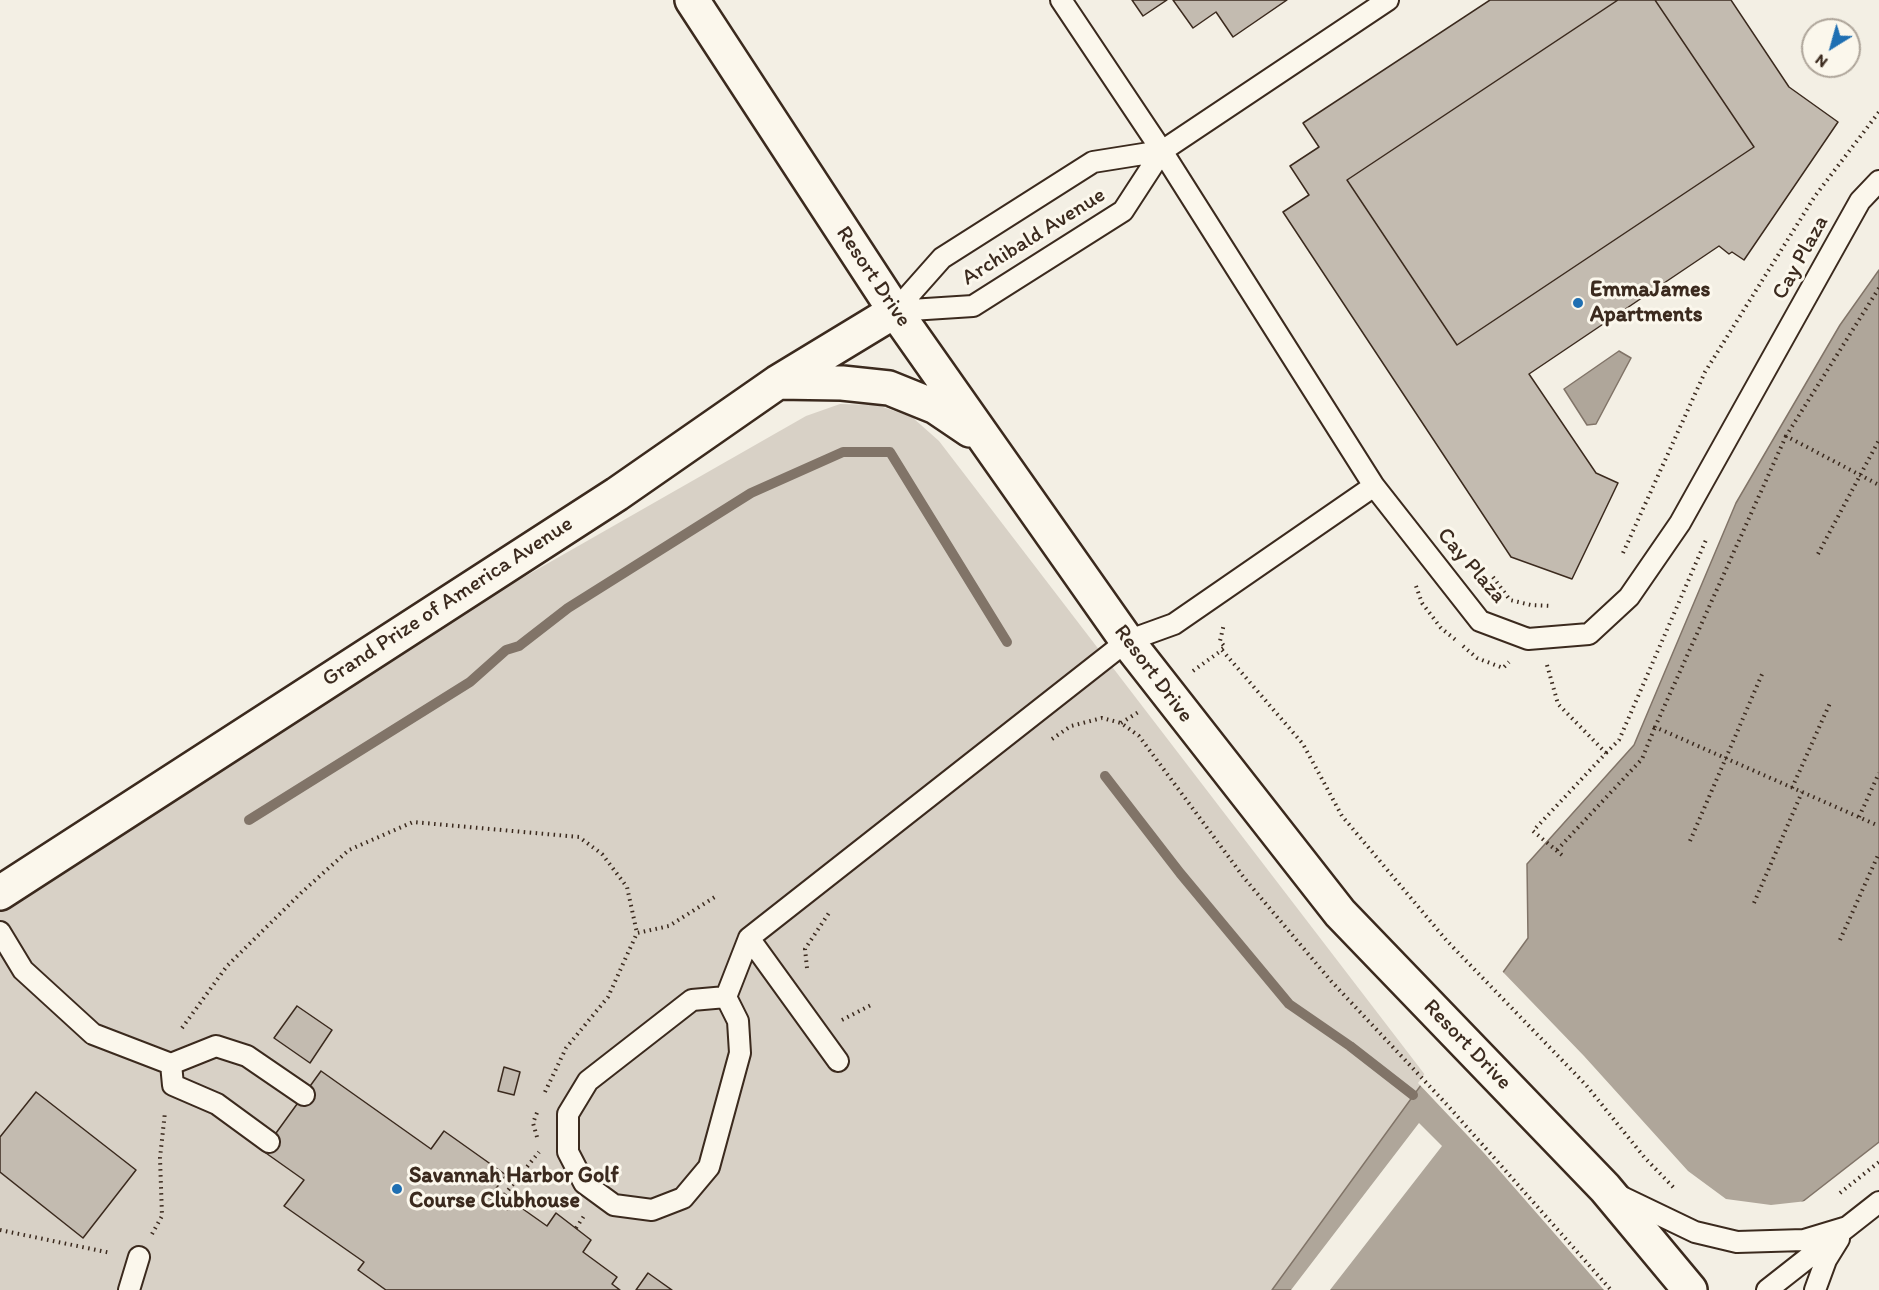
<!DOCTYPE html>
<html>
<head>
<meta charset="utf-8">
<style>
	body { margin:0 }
	#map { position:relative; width:1879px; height:1290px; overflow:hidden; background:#f3efe4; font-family:Itim,sans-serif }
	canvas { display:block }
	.north { position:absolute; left:1801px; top:18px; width:60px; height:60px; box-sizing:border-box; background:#fbf7ec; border:2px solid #aea59a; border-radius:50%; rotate:217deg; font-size:16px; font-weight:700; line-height:24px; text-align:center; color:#3b2a1e }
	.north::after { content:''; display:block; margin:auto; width:21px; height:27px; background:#1f6fb2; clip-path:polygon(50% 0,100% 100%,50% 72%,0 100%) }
</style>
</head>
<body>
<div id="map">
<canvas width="1879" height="1290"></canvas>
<div class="north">N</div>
</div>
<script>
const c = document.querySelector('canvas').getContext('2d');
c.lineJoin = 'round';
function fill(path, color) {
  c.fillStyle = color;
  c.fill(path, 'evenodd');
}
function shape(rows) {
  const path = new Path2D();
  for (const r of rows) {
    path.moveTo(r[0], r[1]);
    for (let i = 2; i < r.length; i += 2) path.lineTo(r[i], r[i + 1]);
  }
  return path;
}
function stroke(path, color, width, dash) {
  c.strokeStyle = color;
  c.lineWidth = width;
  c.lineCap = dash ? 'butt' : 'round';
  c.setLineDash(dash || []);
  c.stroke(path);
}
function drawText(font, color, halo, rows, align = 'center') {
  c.font = font + ' Itim,sans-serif';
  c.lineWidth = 6;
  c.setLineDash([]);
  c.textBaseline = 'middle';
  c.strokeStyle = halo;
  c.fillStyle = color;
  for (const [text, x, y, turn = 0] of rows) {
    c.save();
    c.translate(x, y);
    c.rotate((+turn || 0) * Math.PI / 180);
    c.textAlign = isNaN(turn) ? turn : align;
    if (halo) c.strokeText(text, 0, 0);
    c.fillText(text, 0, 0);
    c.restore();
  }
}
const green = shape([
	[840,404,877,405,912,417,939,441,1590,1290,0,1290,0,876,806,416]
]);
const water = shape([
	[1879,270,1879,1142,1716,1269,1699,1290,1272,1290,1528,938,1527,864,1634,745,1736,503,1840,325,1879,270],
	[1619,351,1631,358,1596,424,1587,425,1564,389,1619,351]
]);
const pier = shape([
	[1501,970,1584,1056,1688,1171,1726,1199,1771,1205,1807,1201,1718,1271,1703,1290,1604,1290,1484,1153,1418,1083],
	[1419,1123,1442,1146,1330,1290,1291,1290]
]);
const stream = shape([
	[1105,776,1180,873,1289,1004,1350,1046,1413,1095],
	[249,820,470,682,506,650,519,646,568,608,751,493,843,452,890,452,1007,642]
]);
const building = shape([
	[1132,0,1167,0,1143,16,1132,0],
	[1173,0,1287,0,1233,37,1216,12,1193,28,1173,0],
	[1490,0,1618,0,1347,180,1457,345,1754,147,1655,0,1731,0,1789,87,1838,122,1744,260,1732,252,1729,254,1719,246,1529,374,1596,473,1618,483,1572,579,1511,557,1283,212,1309,195,1290,166,1319,147,1303,123,1490,0],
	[1618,0,1655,0,1754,147,1457,345,1347,180,1618,0],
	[297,1006,332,1030,310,1063,274,1038,297,1006],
	[504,1067,520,1072,514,1095,498,1091,504,1067],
	[321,1071,431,1149,444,1131,506,1175,489,1198,507,1210,513,1202,547,1226,556,1213,591,1240,583,1252,617,1277,612,1284,620,1290,386,1290,358,1270,364,1262,284,1206,304,1180,263,1151,321,1071],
	[36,1092,136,1170,83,1238,0,1172,0,1137,36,1092],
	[648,1273,672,1290,636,1290,648,1273]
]);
const path = shape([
	[1879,288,1786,436,1879,485],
	[1786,436,1655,727,1879,826],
	[1623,553,1705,372,1815,196,1879,112],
	[1818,554,1879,440],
	[1493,577,1510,600,1531,605,1552,606],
	[1416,586,1422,603,1441,628,1457,641],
	[1463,646,1477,658,1503,668,1509,662],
	[1222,649,1225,647,1220,641,1224,624],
	[1547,665,1558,704,1606,753,1533,831,1563,856],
	[1193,671,1222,650,1303,744,1342,816,1447,941,1586,1085,1645,1158,1675,1189],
	[1121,723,1140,711],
	[1052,739,1071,726,1102,718,1121,723,1139,736,1245,879,1331,981,1450,1108,1611,1290],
	[1606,753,1619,740,1706,540],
	[1792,788,1830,703],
	[1859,817,1879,773],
	[1690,841,1763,672],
	[1557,850,1642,759,1655,727],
	[1754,903,1802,792],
	[1840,940,1879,853],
	[807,968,805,949,829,913],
	[842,1020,873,1004],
	[182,1028,227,966,301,893,349,850,413,822,579,837,602,854,627,887,637,933],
	[545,1092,566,1048,608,997,637,933,669,926,718,895],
	[537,1137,533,1123,538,1110],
	[1840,1193,1879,1162],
	[497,1204,539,1152],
	[576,1228,584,1216],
	[0,1230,111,1253],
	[152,1234,162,1216,160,1158,165,1112]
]);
const service = shape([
	[1061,0,1162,151,1374,486,1480,621,1528,639,1589,634,1629,597,1680,523,1860,201,1879,181],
	[895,311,973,306,1123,211,1162,151,1388,0],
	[895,311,942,258,1093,162,1162,151],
	[0,932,23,970,93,1034,171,1064,216,1046,247,1056,304,1095],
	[749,938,838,1061],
	[726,997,692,1000,588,1081,568,1114,568,1152,584,1183,614,1205,652,1210,683,1198,709,1167,740,1053,738,1021,726,997,749,938,1127,641,1174,624,1374,486],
	[171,1064,173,1085,217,1104,269,1142],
	[1620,1196,1695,1232,1737,1242,1804,1240,1847,1227],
	[129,1290,139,1257],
	[1767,1290,1879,1202],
	[1815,1290,1826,1260,1839,1239]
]);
const minor = shape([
	[692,0,895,311,1127,641,1340,913,1605,1188,1690,1290],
	[778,382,842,383,889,388,936,407,970,430],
	[0,893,617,494,778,382,895,311]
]);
const markers = [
	[1578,303,6,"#1f6fb2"],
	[397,1189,6,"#1f6fb2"]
];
const streetNames = [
	["Archibald Avenue",1034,237,-32],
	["Cay Plaza",1801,258,-61],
	["Resort Drive",873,277,56],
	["Cay Plaza",1471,566,49],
	["Grand Prize of America Avenue",448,602,-33],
	["Resort Drive",1153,674,53],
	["Resort Drive",1467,1045,46]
];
const poiNames = [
	["EmmaJames",1590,290],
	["Apartments",1590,315],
	["Savannah Harbor Golf",409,1176],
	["Course Clubhouse",409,1201]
];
fill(green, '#d8d1c6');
fill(water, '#afa69a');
stroke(water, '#817468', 1.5);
fill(pier, '#f3efe4');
stroke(stream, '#817468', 10);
fill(building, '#c3bbb0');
stroke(building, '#3b2a1e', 1.5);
stroke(service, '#3b2a1e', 24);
stroke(minor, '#3b2a1e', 38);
stroke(path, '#3b2a1e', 4, [1.5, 4.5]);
stroke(service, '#fbf7ec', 20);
stroke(minor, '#fbf7ec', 33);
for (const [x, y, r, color] of markers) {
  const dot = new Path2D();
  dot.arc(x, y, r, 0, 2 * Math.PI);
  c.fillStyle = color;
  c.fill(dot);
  stroke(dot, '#fbf7ec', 2);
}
drawText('22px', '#3b2a1e', '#fbf7ec', streetNames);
drawText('bold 22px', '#3b2a1e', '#fbf7ec', poiNames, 'left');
</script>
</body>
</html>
